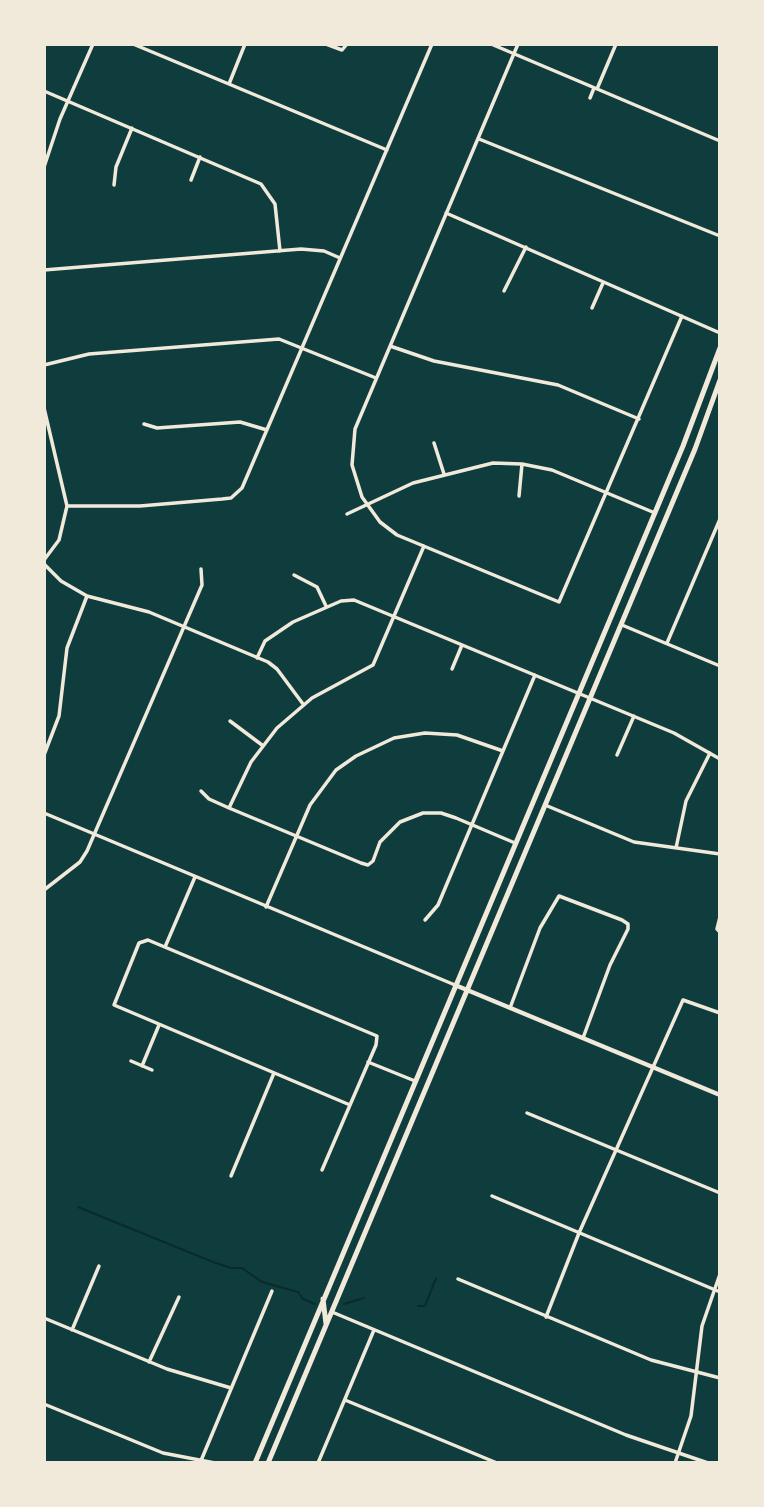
<!DOCTYPE html>
<html>
<head>
<meta charset="utf-8">
<style>
	body { margin:0 }
	#map { position:relative; width:764px; height:1507px; overflow:hidden; background:#0f3d3e; font-family:Overpass,sans-serif }
	canvas { display:block }
	.frame { position:absolute; inset:0; border:46px solid #f1e9da; pointer-events:none }
</style>
</head>
<body>
<div id="map">
<canvas width="764" height="1507"></canvas>
<div class="frame"></div>
</div>
<script>
const c = document.querySelector('canvas').getContext('2d');
c.lineJoin = 'round';
function shape(rows) {
  const path = new Path2D();
  for (const r of rows) {
    path.moveTo(r[0], r[1]);
    for (let i = 2; i < r.length; i += 2) path.lineTo(r[i], r[i + 1]);
  }
  return path;
}
function stroke(path, color, width, dash) {
  c.strokeStyle = color;
  c.lineWidth = width;
  c.lineCap = dash ? 'butt' : 'round';
  c.setLineDash(dash || []);
  c.stroke(path);
}
const stream = shape([
	[78,1207,213,1262,231,1268,242,1268,262,1282,298,1292,303,1299,315,1304],
	[344,1304,364,1298],
	[418,1306,425,1306,436,1278]
]);
const minor = shape([
	[133,44,387,150],
	[326,44,342,50,347,44],
	[491,44,720,141],
	[518,44,355,429,352,465,362,497,380,522,397,535,559,602,682,316],
	[229,84,245,44],
	[597,89,616,44],
	[44,91,261,184,275,204,280,251],
	[590,98,594,88],
	[479,139,720,236],
	[44,167,60,119,93,44],
	[191,180,200,157],
	[114,185,116,167,132,128],
	[446,213,720,333],
	[44,270,301,249,324,251,340,258],
	[504,291,526,247],
	[592,308,603,283],
	[390,346,434,361,558,385,639,419],
	[44,365,89,354,279,339,376,378],
	[44,408,67,506,59,540,44,560],
	[144,424,157,428,240,422,267,430],
	[434,443,444,474],
	[519,496,522,464],
	[67,506,140,506,222,499,231,498,242,488,432,44],
	[347,514,413,483,493,463,522,464,552,470,655,513],
	[44,564,61,581,87,596,149,612,268,662,277,669,303,704],
	[294,575,317,587,326,606],
	[622,625,720,666],
	[667,643,720,519],
	[257,658,265,641,293,622,341,601,354,600,674,733,720,759],
	[452,669,462,645],
	[230,721,262,745],
	[44,755,59,716,67,648,87,596],
	[617,755,634,716],
	[201,791,209,799,229,808,361,863,368,865,373,861,380,842,400,822,423,813,441,813,456,818,515,843],
	[545,805,634,842,720,854],
	[229,808,251,762,277,728,312,698,373,665,424,546],
	[44,813,455,985],
	[676,848,686,801,710,753],
	[44,890,80,862,87,851,202,585,201,569],
	[266,907,310,805,336,770,356,756,394,738,425,733,457,735,503,751],
	[720,917,717,929,720,932],
	[425,920,438,905,535,675],
	[165,947,195,877],
	[510,1008,540,928,559,896,622,920,628,924,628,929,610,965,583,1038],
	[131,1061,152,1070],
	[368,1062,415,1081],
	[142,1066,159,1025],
	[527,1113,720,1193],
	[322,1170,347,1112,376,1045,377,1036,148,940,139,943,114,1005,350,1105],
	[231,1176,274,1073],
	[492,1196,720,1292],
	[458,1279,651,1360,720,1378],
	[332,1312,626,1435,708,1463],
	[546,1317,579,1233,683,1000,720,1013],
	[44,1318,167,1369,231,1388],
	[72,1330,99,1266],
	[149,1362,179,1297],
	[345,1400,497,1463],
	[44,1404,163,1453,215,1463],
	[200,1463,272,1291],
	[318,1463,374,1330],
	[675,1463,691,1416,702,1326,720,1274]
]);
const tertiary = shape([
	[455,985,720,1095]
]);
const primary = shape([
	[323,1299,326,1324],
	[255,1463,683,446,720,348],
	[268,1463,695,449,720,380]
]);
stroke(stream, '#0a2a2b', 2);
stroke(minor, '#f1e9da', 3.5);
stroke(tertiary, '#f1e9da', 4.5);
stroke(primary, '#f1e9da', 5);
</script>
</body>
</html>
